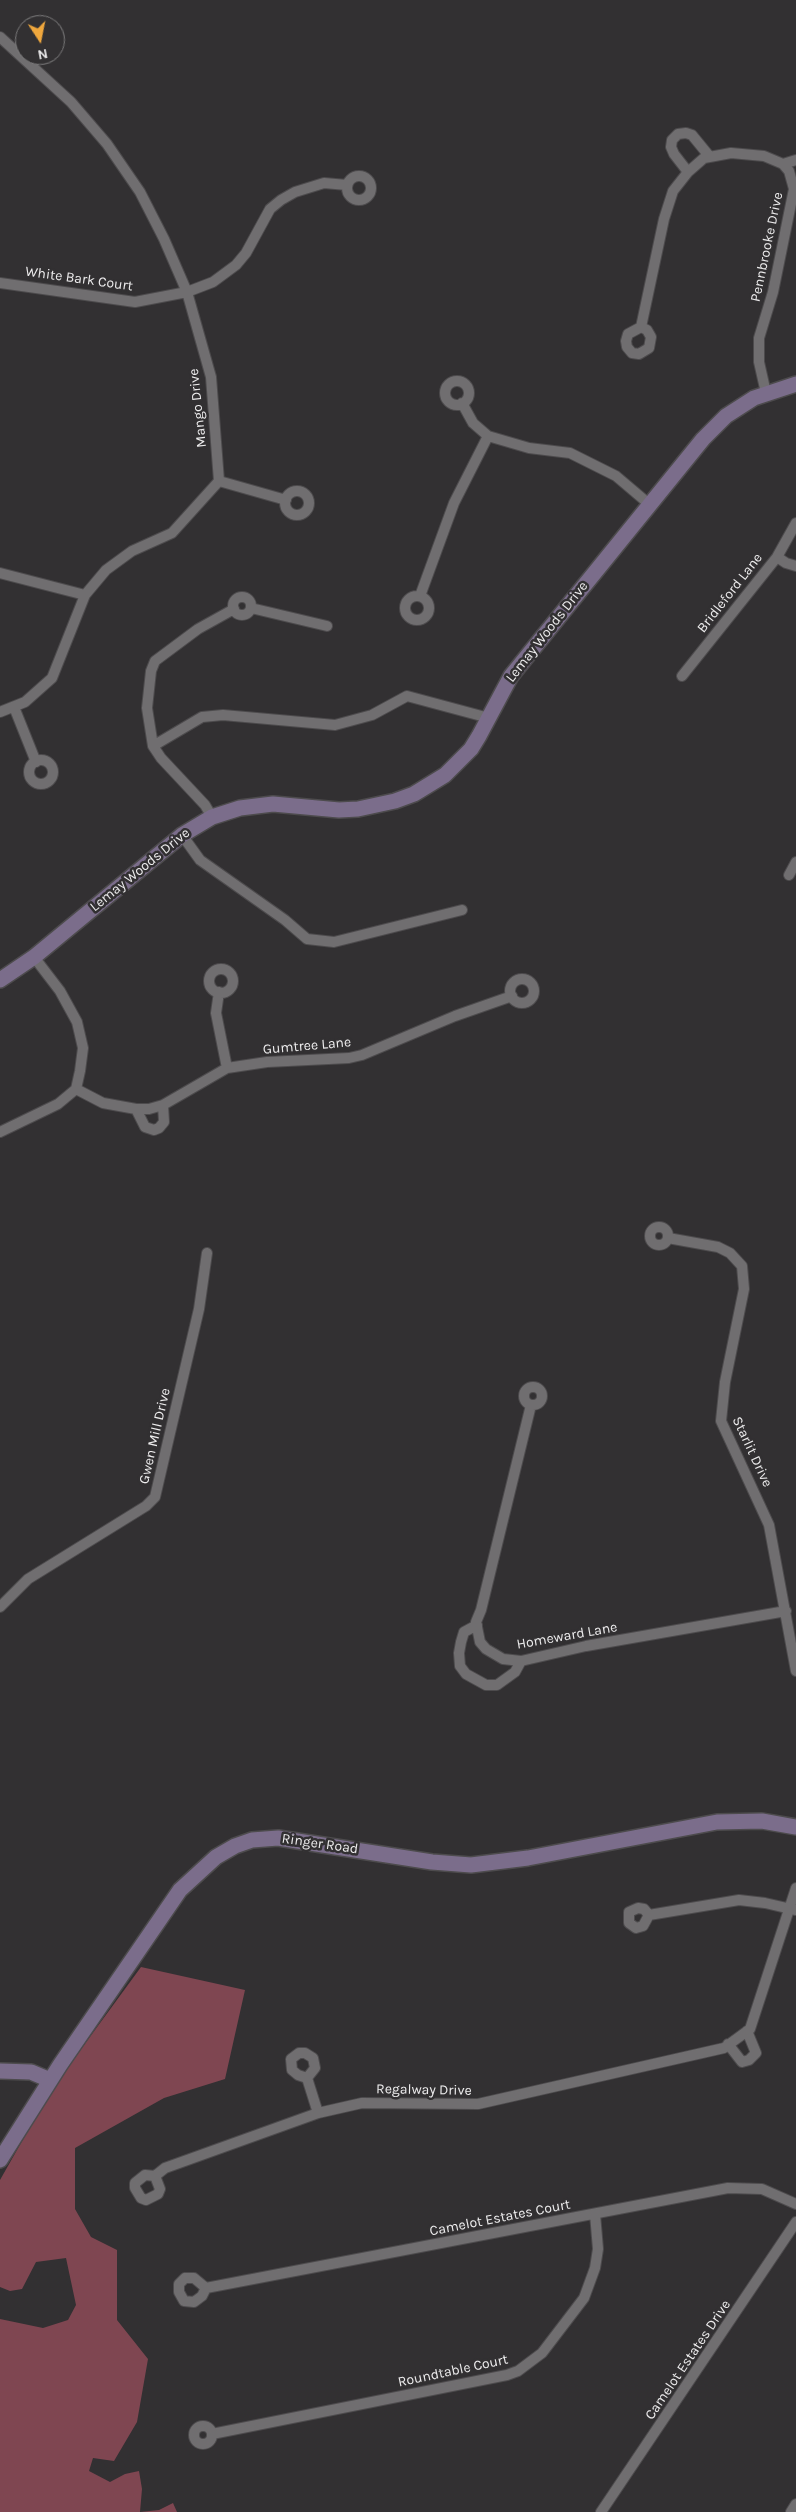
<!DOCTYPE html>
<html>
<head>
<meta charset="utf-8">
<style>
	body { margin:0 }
	#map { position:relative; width:796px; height:2512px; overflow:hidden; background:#323032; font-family:Karla,sans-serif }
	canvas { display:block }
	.north { position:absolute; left:15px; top:15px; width:50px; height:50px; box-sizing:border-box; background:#323032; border:1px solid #7d7c7d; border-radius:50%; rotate:169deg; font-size:14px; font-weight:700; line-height:20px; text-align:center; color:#eeedee }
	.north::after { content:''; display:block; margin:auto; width:18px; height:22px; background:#efa73d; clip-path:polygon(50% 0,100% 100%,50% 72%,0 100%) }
</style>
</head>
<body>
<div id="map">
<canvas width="796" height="2512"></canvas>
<div class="north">N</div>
</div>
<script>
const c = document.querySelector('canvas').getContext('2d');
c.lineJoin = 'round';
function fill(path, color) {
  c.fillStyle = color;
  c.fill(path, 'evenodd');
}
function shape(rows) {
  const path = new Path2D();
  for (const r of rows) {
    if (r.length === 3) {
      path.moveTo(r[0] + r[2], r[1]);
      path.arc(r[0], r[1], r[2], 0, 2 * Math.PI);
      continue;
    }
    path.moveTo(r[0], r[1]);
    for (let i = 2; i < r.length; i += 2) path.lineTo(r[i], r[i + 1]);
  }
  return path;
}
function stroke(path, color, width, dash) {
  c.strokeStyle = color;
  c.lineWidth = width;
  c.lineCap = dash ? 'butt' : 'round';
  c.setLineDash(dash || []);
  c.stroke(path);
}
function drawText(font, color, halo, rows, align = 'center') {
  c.font = font + ' Karla,sans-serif';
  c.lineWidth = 5;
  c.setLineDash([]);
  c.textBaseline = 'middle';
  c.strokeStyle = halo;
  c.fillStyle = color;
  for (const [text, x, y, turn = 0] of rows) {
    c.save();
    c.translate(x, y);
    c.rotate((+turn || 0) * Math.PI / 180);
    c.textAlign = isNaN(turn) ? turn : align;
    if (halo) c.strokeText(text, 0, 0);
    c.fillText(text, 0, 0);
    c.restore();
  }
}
const green = shape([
	[141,1967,245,1990,225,2079,164,2098,75,2148,75,2209,91,2237,117,2250,117,2320,148,2359,137,2422,114,2461,93,2458,89,2471,110,2482,125,2474,139,2471,142,2489,140,2512,159,2510,173,2503,177,2512,0,2512,0,2319,43,2328,68,2320,76,2305,66,2258,36,2262,22,2289,10,2291,0,2287,0,2180,51,2090]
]);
const street = shape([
	[0,37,71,102,107,144,140,192,164,239,187,292,211,377,219,481,172,533,132,551,106,570,85,595,52,678,25,702,0,712],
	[783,164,796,160],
	[688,172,674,154,671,147,672,140,678,134,686,133,692,135,710,157],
	[359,188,12],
	[0,283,135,302,187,292,213,282,236,265,246,253,270,209,281,200,295,192,324,183,347,185],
	[641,327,628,334,626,341,627,347,632,353,639,354,649,348,651,337,647,330,641,327,664,219,673,191,688,172,704,158,731,153,764,156,783,164,789,171,794,189,773,292,759,338,759,362,766,393],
	[457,393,12],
	[462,403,473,423,488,436,529,448,570,453,616,476,649,504],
	[219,481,286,500],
	[297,503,12],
	[777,557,786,563,796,566],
	[0,573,85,595],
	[420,596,454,503,488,436],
	[417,608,12],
	[242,606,9],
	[251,608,327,626],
	[682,676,777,557,796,523],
	[14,707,36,762],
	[153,746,202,717,223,715,335,725,372,715,407,696,489,718],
	[41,772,12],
	[212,817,205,805,161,758,153,746,147,708,151,671,155,661,198,629,234,609],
	[182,835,200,860,285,920,307,939,334,942,462,910],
	[789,875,796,862],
	[221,981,12],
	[522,991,12],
	[219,992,216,1013,227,1068],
	[76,1089,103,1103,136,1109,149,1109,163,1105,227,1068,267,1062,349,1058,362,1055,455,1016,512,996],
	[136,1109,145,1127,154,1130,159,1128,164,1122,163,1105],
	[0,1132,58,1104,76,1089,80,1071,83,1048,77,1022,60,991,34,957],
	[659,1236,9],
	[668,1238,718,1247,730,1253,742,1266,744,1289,725,1382,721,1421,769,1525,796,1671],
	[533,1396,9],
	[531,1405,481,1610,476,1622,480,1642,486,1649,503,1659,521,1661,586,1646,786,1611],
	[0,1607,28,1579,146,1506,155,1497,199,1309,207,1253],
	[477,1625,464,1632,461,1642,459,1653,460,1666,466,1674,486,1685,497,1685,515,1672,521,1661],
	[649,1915,643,1926,636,1928,629,1923,629,1912,638,1908,644,1909,649,1915,739,1900,765,1903,795,1910],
	[728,2044,742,2062,749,2060,756,2053,747,2031],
	[307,2078,298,2075,292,2070,291,2059,299,2053,305,2053,313,2058,315,2068,307,2078,318,2113],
	[155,2176,160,2189,158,2194,146,2200,141,2198,135,2188,135,2183,145,2175,155,2176,165,2168,318,2113,362,2103,478,2104,724,2048,750,2029,796,1888],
	[185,2278,194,2278,206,2288,202,2296,194,2302,184,2301,179,2292,179,2284,185,2278],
	[206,2288,728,2188,762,2189,796,2204],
	[203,2435,9],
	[212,2434,507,2375,518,2371,542,2353,584,2298,595,2268,598,2249,595,2214],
	[601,2512,796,2222],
	[791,2512,796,2504]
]);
const secondary = shape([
	[0,980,34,957,182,835,212,817,240,808,273,804,339,810,358,809,395,801,414,794,445,775,471,749,479,736,511,676,703,439,726,416,754,398,796,384],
	[0,2071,31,2072,50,2080],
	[0,2160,60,2065,180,1890,216,1857,235,1846,252,1840,278,1838,432,1862,471,1865,528,1858,717,1822,762,1821,796,1827]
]);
const streetNames = [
	["Pennbrooke Drive",767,247,-78],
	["White Bark Court",79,279,8],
	["Mango Drive",198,408,-96],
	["Bridleford Lane",730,593,-52],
	["Lemay Woods Drive",547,632,-52],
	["Lemay Woods Drive",140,870,-39],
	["Gumtree Lane",307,1046,-5],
	["Gwen Mill Drive",155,1436,-77],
	["Starlit Drive",752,1452,65],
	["Homeward Lane",567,1636,-10],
	["Ringer Road",320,1844,8],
	["Regalway Drive",424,2090,1],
	["Camelot Estates Court",500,2218,-11],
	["Camelot Estates Drive",688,2360,-56],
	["Roundtable Court",453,2371,-12]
];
fill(green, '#7f4651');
stroke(street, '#4d4b4d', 12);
stroke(secondary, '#4d4b4d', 18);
stroke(street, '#706e70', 10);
stroke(secondary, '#7b6d8b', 15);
drawText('14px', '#eeedee', '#323032', streetNames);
</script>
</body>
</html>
